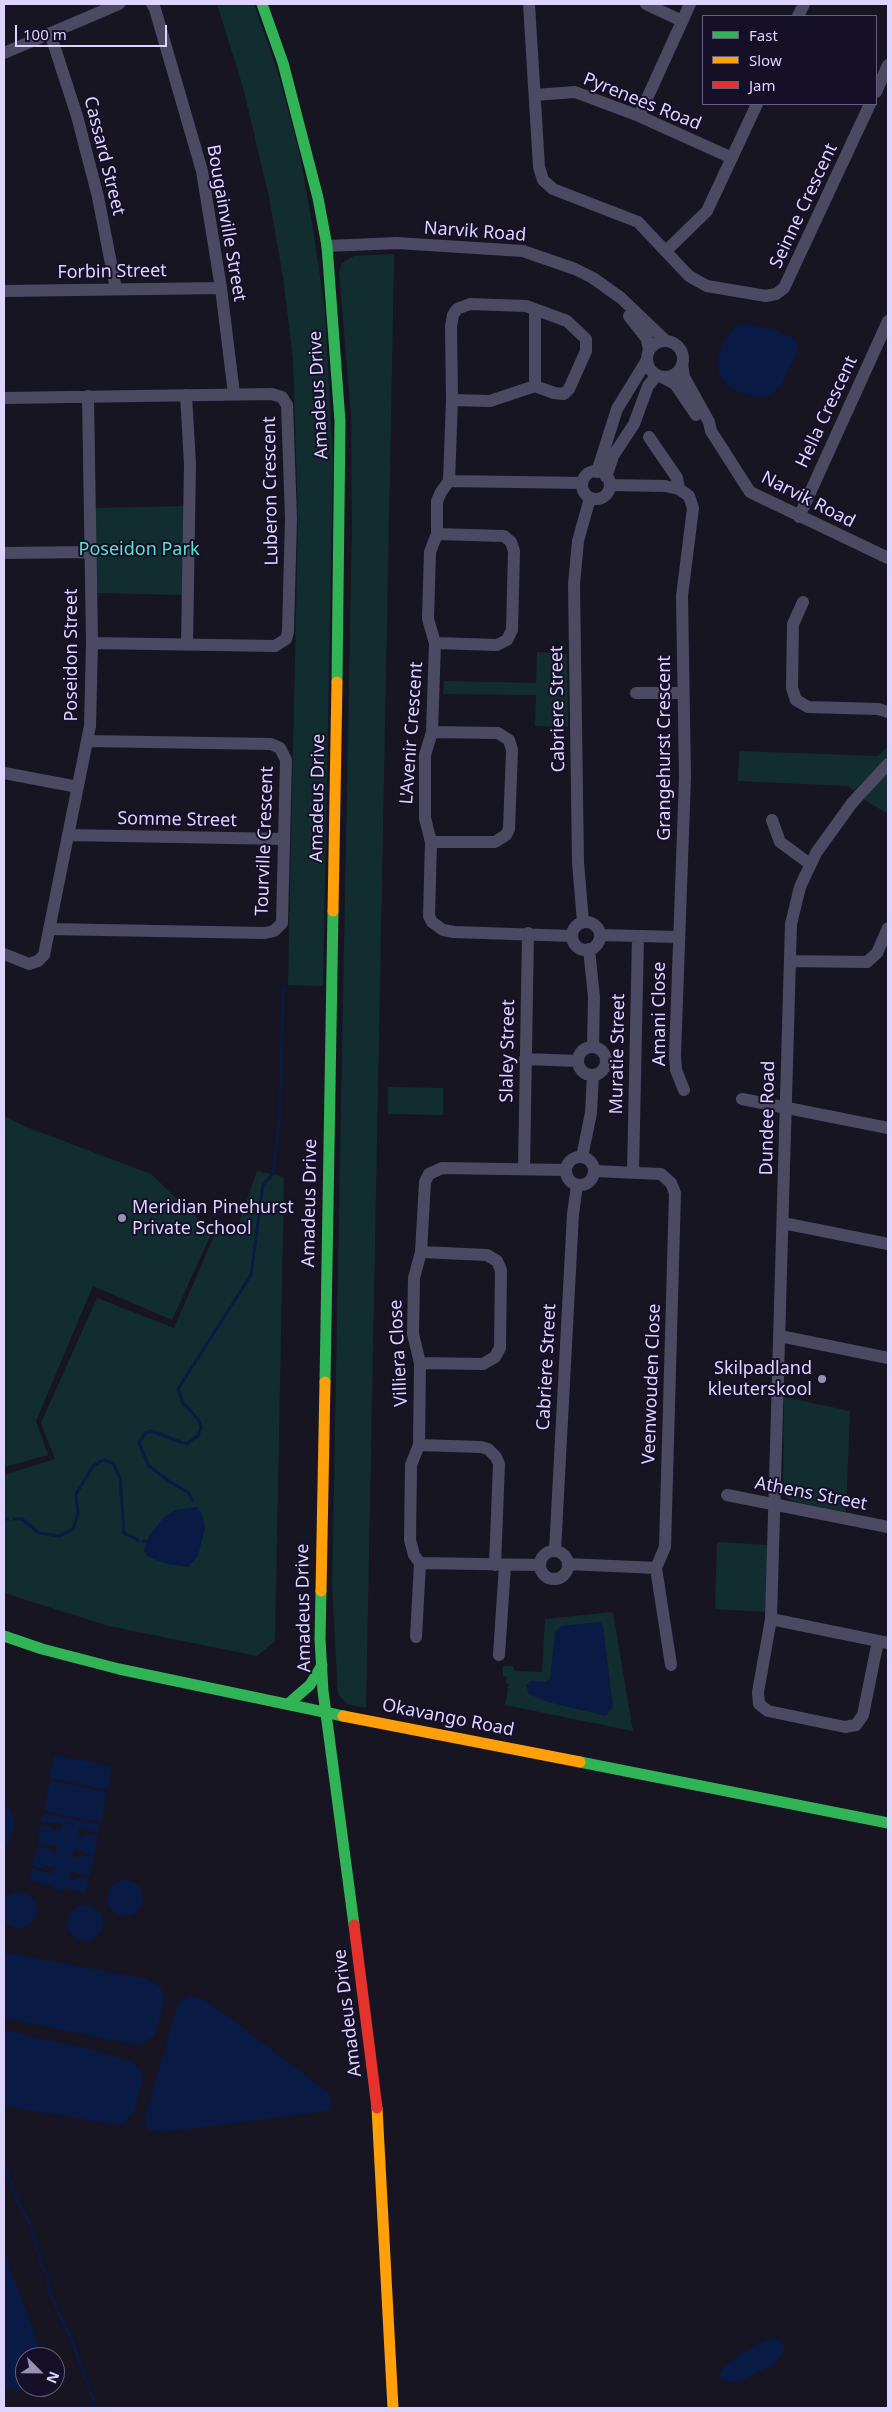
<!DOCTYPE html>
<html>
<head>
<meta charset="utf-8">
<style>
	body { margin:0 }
	#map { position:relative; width:892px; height:2412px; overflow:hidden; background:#181522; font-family:"Noto Sans",sans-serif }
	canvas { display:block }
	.frame { position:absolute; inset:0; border:5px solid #ddd5ff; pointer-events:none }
	.legend { position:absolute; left:702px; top:15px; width:175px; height:90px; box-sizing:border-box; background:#150f28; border:1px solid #655e7e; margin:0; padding:6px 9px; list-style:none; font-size:15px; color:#ddd5ff }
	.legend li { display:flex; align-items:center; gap:10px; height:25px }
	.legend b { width:25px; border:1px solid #655e7e }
	.north { position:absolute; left:15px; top:2347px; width:50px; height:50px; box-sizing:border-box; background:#150f28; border:1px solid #655e7e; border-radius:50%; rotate:113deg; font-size:14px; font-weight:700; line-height:20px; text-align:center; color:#ddd5ff }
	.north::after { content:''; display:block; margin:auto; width:18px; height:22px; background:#9892b2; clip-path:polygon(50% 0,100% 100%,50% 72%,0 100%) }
	.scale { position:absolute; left:15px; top:25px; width:152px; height:22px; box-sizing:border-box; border:2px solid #ddd5ff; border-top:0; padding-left:6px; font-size:15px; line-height:18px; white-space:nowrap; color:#ddd5ff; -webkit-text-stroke:4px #150f28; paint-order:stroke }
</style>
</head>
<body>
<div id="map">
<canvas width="892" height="2412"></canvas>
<div class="frame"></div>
<ul class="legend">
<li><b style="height:6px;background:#30b455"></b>Fast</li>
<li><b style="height:6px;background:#ff9f0a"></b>Slow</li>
<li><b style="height:6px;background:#e5322d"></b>Jam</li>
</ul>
<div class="north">N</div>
<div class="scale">100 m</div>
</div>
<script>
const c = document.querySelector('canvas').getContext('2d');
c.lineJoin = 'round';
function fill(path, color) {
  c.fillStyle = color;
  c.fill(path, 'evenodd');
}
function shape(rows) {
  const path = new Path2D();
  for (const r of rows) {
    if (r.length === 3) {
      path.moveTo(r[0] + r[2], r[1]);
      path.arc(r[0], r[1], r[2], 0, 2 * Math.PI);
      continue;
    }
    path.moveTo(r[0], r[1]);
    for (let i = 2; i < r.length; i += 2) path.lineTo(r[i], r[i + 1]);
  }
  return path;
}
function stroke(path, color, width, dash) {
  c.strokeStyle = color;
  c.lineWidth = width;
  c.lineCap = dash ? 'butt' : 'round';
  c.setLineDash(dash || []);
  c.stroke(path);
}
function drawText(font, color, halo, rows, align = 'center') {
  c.font = font + ' "Noto Sans",sans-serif';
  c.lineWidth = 4;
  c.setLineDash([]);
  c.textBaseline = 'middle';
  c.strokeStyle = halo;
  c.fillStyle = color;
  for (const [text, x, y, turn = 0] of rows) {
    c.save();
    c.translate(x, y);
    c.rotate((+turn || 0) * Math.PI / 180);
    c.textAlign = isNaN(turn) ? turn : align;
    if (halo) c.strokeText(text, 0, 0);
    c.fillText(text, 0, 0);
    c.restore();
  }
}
const green = shape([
	[217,4,254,4,278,73,299,151,313,228,325,312,333,457,323,986,288,985,298,520,293,359,283,277,269,197,243,87],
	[394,254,394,260,366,1708,347,1704,338,1694,332,1584,352,524,351,415,339,272,342,263,354,256],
	[186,506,184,595,95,593,93,508],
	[537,652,567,654,568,727,535,726,536,695,443,694,444,681,536,683],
	[888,746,888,756,854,791,848,786,738,781,739,751,878,756],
	[888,772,888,814,863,799],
	[388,1087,443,1088,443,1115,388,1114],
	[4,1116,24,1126,151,1174,212,1232,172,1320,93,1286,36,1421,48,1455,4,1467],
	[257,1171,284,1177,275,1641,257,1656,109,1626,4,1593,4,1475,55,1459,41,1423,97,1298,174,1328,215,1234,235,1234],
	[784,1397,850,1411,846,1512,795,1502,788,1499,783,1493],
	[717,1542,769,1545,767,1612,715,1609],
	[613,1612,633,1731,505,1705,509,1684,506,1683,507,1677,503,1676,503,1666,513,1666,515,1671,542,1672,545,1619]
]);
const water = shape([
	[745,323,774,329,794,338,798,343,797,352,781,385,772,394,765,397,752,396,736,391,727,385,719,373,718,359,724,340,736,326],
	[197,1507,202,1514,205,1528,198,1556,188,1567,164,1563,147,1556,144,1551,149,1536,164,1517,176,1510],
	[600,1622,603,1626,613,1707,606,1716,548,1702,529,1694,526,1685,531,1681,545,1682,550,1679,555,1632,561,1626],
	[54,1755,112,1766,107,1790,50,1778],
	[50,1781,107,1792,101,1823,44,1811],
	[4,1803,11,1811,14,1824,12,1837,4,1848],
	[43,1813,100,1825,99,1834,79,1827,78,1835,85,1836,85,1833,98,1836,94,1856,81,1853,82,1850,75,1849,73,1856,80,1858,81,1855,94,1857,90,1877,70,1871,69,1878,76,1880,77,1877,89,1879,85,1893,63,1888,62,1891,53,1889,53,1886,29,1881,32,1868,52,1874,53,1867,46,1866,45,1869,32,1866,37,1846,49,1849,49,1851,56,1853,57,1846,37,1844,41,1824,60,1831,61,1824,41,1822],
	[125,1898,18],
	[19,1910,18],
	[85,1923,18],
	[15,1954,147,1979,158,1985,163,1991,163,2007,154,2036,143,2044,136,2045,4,2018,4,1955],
	[189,1995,201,1998,229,2017,327,2092,331,2098,331,2104,327,2111,165,2132,149,2130,146,2125,145,2117,178,2003],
	[4,2030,80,2047,131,2061,139,2068,142,2073,142,2082,134,2112,124,2123,117,2125,4,2106],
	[4,2251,43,2357,25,2357,25,2387,43,2387,36,2393,4,2387],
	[778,2338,784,2345,784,2351,775,2364,742,2380,732,2382,721,2380,719,2375,722,2369,740,2354,764,2341]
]);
const stream = shape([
	[192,1500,189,1493,170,1482,148,1465,139,1443,145,1433,151,1431,186,1444,198,1436,201,1427,198,1419,183,1403,178,1389,251,1275,263,1185,273,1174,280,1112,283,989],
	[4,1519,8,1519],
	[14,1519,22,1519,39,1533,60,1536,73,1529,78,1514,76,1494,93,1466,103,1460,113,1463,120,1478,124,1533,138,1540],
	[143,1541,150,1543],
	[4,2161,17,2201,30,2224,43,2269,47,2274,50,2294,71,2338,96,2408]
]);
const street = shape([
	[152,4,155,9,202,171,221,288,234,394],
	[529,4,539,167,543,180,553,189,638,222,689,276,707,286,766,296,776,294,784,288,870,104],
	[646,4,682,21],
	[798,16,804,4],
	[50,33,77,116,98,197,116,289],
	[4,53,119,4],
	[876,92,888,65],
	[535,95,575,92,639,116,732,158],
	[639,116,690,4],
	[327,246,397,243,523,251,575,269,593,278,621,298,666,341],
	[666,251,707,211,757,104],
	[4,291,221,288],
	[535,309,535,386],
	[629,316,647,339,649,350],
	[665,359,18],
	[682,364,684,377,709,422,711,431,750,492,888,558],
	[662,377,675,384,696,415],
	[186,395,190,464,187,645],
	[4,398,272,394,282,397,287,405,291,518,288,632,286,639,275,646,92,643],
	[649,437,677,478,679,489],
	[596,485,14],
	[597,472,617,409,647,360],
	[606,477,613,456,634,424,648,386,657,375],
	[449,481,452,400,451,326,453,315,457,309,470,304,526,306,567,321,586,339,586,351,569,389,564,394,554,393,535,386,490,401,452,400],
	[610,485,665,486,679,489,689,496,693,508,682,596,685,777,675,1055,676,1070,684,1090],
	[799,517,888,321],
	[4,553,90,552],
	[803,602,793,624,792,688,796,700,808,707,878,709,888,712],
	[435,643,497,645,507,640,512,630,514,551,511,542,504,536,437,534],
	[636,693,683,693],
	[4,773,78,787],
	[772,820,780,842,810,864],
	[68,835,284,839],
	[431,842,495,842,506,835,509,829,512,750,509,740,498,733,432,732],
	[583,922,578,862,574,584,578,541,590,498],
	[586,936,14],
	[49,929,265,933,274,931,282,923,286,760,280,748,271,744,88,741],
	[600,935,678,937],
	[572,936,454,932,443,930,432,922,429,916,431,842,425,818,425,755,432,732,435,643,428,619,430,552,437,534,437,501,441,492,449,481,582,483],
	[589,949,594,997,593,1047],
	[4,954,29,964,38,961,44,955,90,726,92,643,88,396],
	[790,961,867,962,877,953,888,928],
	[592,1061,14],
	[525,1059,578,1061],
	[742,1099,888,1128],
	[582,1157,591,1113,593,1075],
	[580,1171,14],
	[524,1169,528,933],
	[594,1171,661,1174,671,1183,675,1193,665,1547,656,1568,671,1665],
	[633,1172,638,936],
	[783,1223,888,1244],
	[780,1336,888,1358],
	[420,1363,483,1364,495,1357,500,1348,501,1270,497,1261,487,1255,421,1252],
	[419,1445,481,1447,488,1449,496,1457,499,1464,495,1565],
	[727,1495,888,1527],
	[555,1551,573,1214,577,1185],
	[554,1565,14],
	[420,1563,540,1565],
	[568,1564,656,1568],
	[771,1619,888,1643],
	[416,1637,420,1563,414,1555,410,1540,411,1465,419,1445,420,1363,413,1334,414,1278,421,1252,425,1182,429,1174,442,1168,566,1170],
	[878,1641,863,1715,856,1725,845,1727,768,1711,759,1704,758,1692,771,1619,791,924,800,887,816,853,852,803,888,764],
	[499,1655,505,1565]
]);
const fast = shape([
	[262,4,283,63,318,198,327,246,340,421,337,682],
	[325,1382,333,911],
	[321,1591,320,1639,323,1691,354,1925],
	[4,1636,42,1649,119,1669,343,1716],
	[288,1704,310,1685,322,1665],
	[580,1762,888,1823]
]);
const slow = shape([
	[333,911,337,682],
	[321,1591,325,1382],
	[343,1716,580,1762],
	[377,2108,393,2408]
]);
const jam = shape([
	[354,1925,377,2108]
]);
const markers = [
	[122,1218,5,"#9892b2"],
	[822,1379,5,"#9892b2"]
];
const streetNames = [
	["Pyrenees Road",642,102,22],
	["Cassard Street",104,156,76],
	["Seinne Crescent",804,206,-65],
	["Bougainville Street",226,223,80],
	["Narvik Road",475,232,4],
	["Forbin Street",112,272,-1],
	["Amadeus Drive",319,395,-93],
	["Hella Crescent",827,412,-65],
	["Luberon Crescent",271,491,-91],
	["Narvik Road",808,500,27],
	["Poseidon Street",72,655,-90],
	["Cabriere Street",558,709,-91],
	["L'Avenir Crescent",412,733,-86],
	["Grangehurst Crescent",665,748,-90],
	["Amadeus Drive",318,798,-89],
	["Somme Street",177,820,1],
	["Tourville Crescent",265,841,-88],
	["Amani Close",660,1014,-90],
	["Slaley Street",508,1051,-89],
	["Muratie Street",618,1054,-89],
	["Dundee Road",768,1118,-89],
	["Amadeus Drive",310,1203,-89],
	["Villiera Close",399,1353,-93],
	["Cabriere Street",547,1367,-87],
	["Veenwouden Close",652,1384,-88],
	["Athens Street",811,1494,11],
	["Amadeus Drive",304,1608,-91],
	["Okavango Road",448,1718,11],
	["Amadeus Drive",348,2013,-97]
];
const parkNames = [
	["Poseidon Park",139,550]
];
const poiNames = [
	["Meridian Pinehurst",132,1208],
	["Private School",132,1229],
	["Skilpadland",812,1369,"right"],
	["kleuterskool",812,1390,"right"]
];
fill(green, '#122d30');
fill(water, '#091a44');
stroke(stream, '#091a44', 3);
stroke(street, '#4c4963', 12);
stroke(fast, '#30b455', 11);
stroke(slow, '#ff9f0a', 11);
stroke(jam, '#e5322d', 11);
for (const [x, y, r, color] of markers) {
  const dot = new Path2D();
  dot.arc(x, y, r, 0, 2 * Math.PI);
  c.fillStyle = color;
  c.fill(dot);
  stroke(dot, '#150f28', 2);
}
drawText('18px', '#ddd5ff', '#150f28', streetNames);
drawText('18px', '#5ce4cc', '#150f28', parkNames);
drawText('18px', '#ddd5ff', '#150f28', poiNames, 'left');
</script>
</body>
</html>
